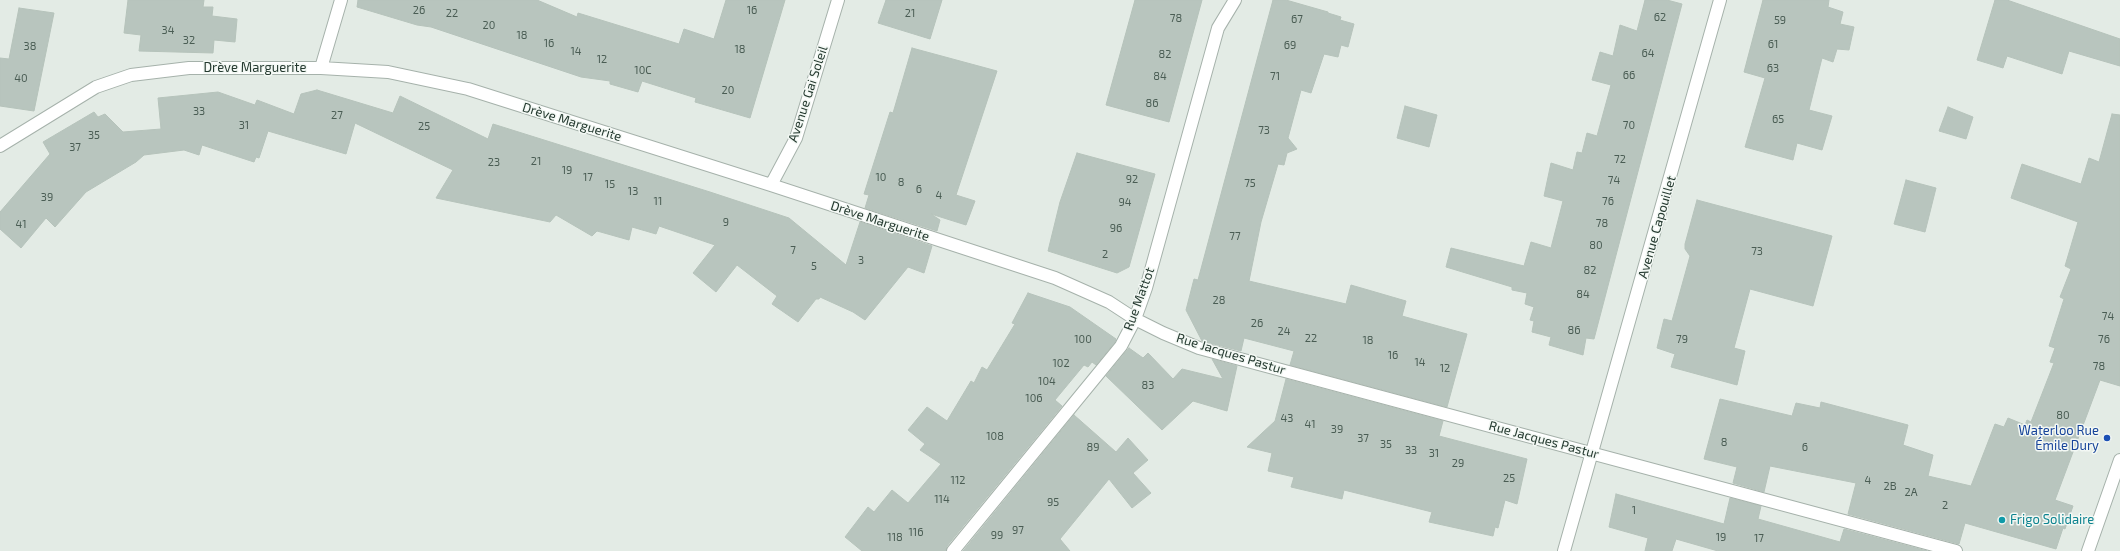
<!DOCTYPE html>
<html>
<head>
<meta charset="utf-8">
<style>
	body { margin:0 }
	canvas { display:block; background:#e3ebe5 }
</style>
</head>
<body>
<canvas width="2120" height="551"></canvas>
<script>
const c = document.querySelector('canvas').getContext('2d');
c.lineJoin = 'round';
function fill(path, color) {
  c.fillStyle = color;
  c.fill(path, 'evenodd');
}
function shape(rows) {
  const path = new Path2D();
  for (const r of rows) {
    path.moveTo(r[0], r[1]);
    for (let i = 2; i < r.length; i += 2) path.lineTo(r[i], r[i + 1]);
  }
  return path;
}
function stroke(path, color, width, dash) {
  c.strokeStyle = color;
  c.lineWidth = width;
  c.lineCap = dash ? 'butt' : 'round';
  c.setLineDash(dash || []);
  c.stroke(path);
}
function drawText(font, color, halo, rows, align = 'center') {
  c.font = font + ' "Exo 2",sans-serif';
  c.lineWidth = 3;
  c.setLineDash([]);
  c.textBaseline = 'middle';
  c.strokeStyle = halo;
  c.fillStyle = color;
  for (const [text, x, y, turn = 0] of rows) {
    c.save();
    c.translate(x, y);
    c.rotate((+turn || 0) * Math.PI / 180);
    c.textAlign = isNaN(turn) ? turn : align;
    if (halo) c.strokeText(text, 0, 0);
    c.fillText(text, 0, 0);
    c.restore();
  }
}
const building = shape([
	[128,0,204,0,203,7,213,7,212,16,237,19,235,42,214,40,213,53,139,51,141,35,124,33,128,0],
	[358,0,537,0,577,17,578,13,679,44,684,29,714,39,726,0,785,0,750,118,695,102,696,98,642,81,638,92,610,84,610,81,581,77,431,27,417,25,357,7,358,0],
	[886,0,942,0,930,39,878,23,886,0],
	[1135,0,1202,0,1169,122,1106,105,1135,0],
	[1273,0,1286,0,1328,12,1328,13,1341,17,1340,20,1354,24,1348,47,1341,45,1338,57,1324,54,1311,93,1301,90,1288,138,1297,149,1287,153,1284,165,1278,164,1261,222,1249,281,1346,304,1351,285,1406,301,1402,316,1467,334,1447,407,1290,365,1294,351,1244,338,1241,351,1202,341,1186,310,1194,279,1198,280,1273,0],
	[1645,0,1667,0,1682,4,1594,339,1586,338,1583,355,1549,345,1551,337,1532,332,1534,321,1530,320,1534,307,1525,304,1527,293,1512,290,1512,287,1446,267,1451,248,1524,266,1531,242,1551,248,1563,201,1544,196,1551,163,1573,170,1577,152,1582,153,1587,133,1597,136,1611,85,1592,80,1600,52,1613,56,1620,25,1637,31,1645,0],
	[1763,0,1829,0,1828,7,1843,12,1840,24,1854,27,1849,50,1837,49,1833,62,1822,58,1809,110,1832,116,1822,150,1797,143,1793,160,1745,147,1765,78,1744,72,1763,0],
	[1995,0,2007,0,2120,39,2120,66,2069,51,2062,74,2007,56,2003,68,1977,60,1995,0],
	[19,8,54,13,34,111,0,106,0,58,9,59,19,8],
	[912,48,997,71,956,195,975,201,966,225,931,214,940,220,937,231,865,208,869,195,864,194,890,112,893,113,912,48],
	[317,90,393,113,400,96,488,139,493,124,710,192,789,218,846,265,860,222,932,246,924,273,908,267,865,320,853,312,820,297,819,299,816,299,798,322,772,304,777,296,737,265,716,292,693,273,715,245,659,226,656,234,632,227,629,240,597,231,592,236,556,215,550,222,436,198,453,170,355,123,346,154,268,131,259,158,256,157,254,162,202,145,199,155,184,150,144,155,136,162,86,192,55,227,46,218,21,248,0,229,0,212,50,154,43,142,94,112,98,117,105,114,123,132,161,129,158,98,218,92,255,105,257,100,294,114,301,94,317,90],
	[1405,106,1437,115,1429,147,1397,138,1405,106],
	[1948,107,1973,117,1966,139,1939,131,1948,107],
	[2112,114,2120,115,2120,386,2100,380,2055,500,2073,506,2065,529,2063,528,2056,549,1965,523,1959,544,1848,514,1856,483,1770,466,1764,492,1733,483,1737,467,1704,459,1720,399,1792,416,1796,403,1820,408,1821,402,1908,425,1903,445,1933,455,1928,476,1971,486,1995,424,2004,427,2008,418,2025,425,2027,420,2031,422,2054,363,2050,362,2055,348,2049,346,2064,299,2060,297,2071,269,2065,266,2078,222,2011,198,2022,164,2081,184,2089,158,2099,162,2112,114],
	[1077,153,1155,174,1129,267,1117,273,1048,251,1060,202,1077,153],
	[1906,180,1936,188,1925,232,1894,224,1906,180],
	[1697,200,1832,236,1813,306,1750,289,1734,348,1745,351,1737,385,1671,367,1675,354,1657,348,1664,319,1672,321,1690,256,1685,249,1685,244,1697,200],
	[1028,293,1070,307,1116,339,1115,342,1096,365,1092,362,1088,367,1084,365,1055,400,1062,406,947,546,946,551,862,551,845,537,868,507,874,512,892,490,908,503,941,464,920,450,925,444,908,430,927,407,947,421,971,381,974,383,982,367,987,370,1015,324,1012,323,1028,293],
	[1129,348,1143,358,1148,353,1173,379,1182,369,1223,379,1212,359,1237,366,1227,411,1193,401,1162,430,1106,376,1129,348],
	[1286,379,1443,421,1439,436,1527,459,1517,504,1505,500,1498,528,1495,527,1493,536,1429,522,1432,512,1344,490,1342,499,1291,487,1294,477,1268,471,1272,453,1247,447,1275,421,1286,379],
	[1074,415,1116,452,1128,438,1148,460,1133,473,1151,493,1132,508,1109,479,1060,539,1070,551,963,551,1074,415],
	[1616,494,1724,524,1730,498,1761,506,1758,519,1840,542,1844,529,1927,551,1718,551,1676,539,1672,551,1645,551,1648,538,1609,527,1616,494]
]);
const minor = shape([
	[321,68,341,0],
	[0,146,96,87,131,75,189,68,321,68,388,72,468,89,771,185,1055,278,1109,302,1135,319,1163,333,1199,348,1956,551],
	[771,185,796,138,838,0],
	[953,551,1121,346,1135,319,1146,288,1218,28,1235,0],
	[1564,551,1720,0],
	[2088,551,2120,460]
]);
const markers = [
	[2107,438,4,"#1a4fb4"],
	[2002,520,4,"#0f9aa8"]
];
const numberNames = [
	["26",419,10],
	["16",752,10],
	["22",452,13],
	["21",910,13],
	["62",1660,17],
	["78",1176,18],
	["67",1297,19],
	["59",1780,20],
	["20",489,25],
	["34",168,30],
	["18",522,35],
	["32",189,40],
	["16",549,43],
	["61",1773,44],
	["69",1290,45],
	["38",30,46],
	["18",740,49],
	["14",576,51],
	["64",1648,53],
	["82",1165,54],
	["12",602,59],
	["63",1773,68],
	["10C",643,70],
	["66",1629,75],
	["84",1160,76],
	["71",1275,76],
	["40",21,78],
	["20",728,90],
	["86",1152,103],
	["33",199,111],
	["27",337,115],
	["65",1778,119],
	["31",244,125],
	["70",1629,125],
	["25",424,126],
	["73",1264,130],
	["35",94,135],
	["37",75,147],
	["72",1620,159],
	["21",536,161],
	["23",494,162],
	["19",567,170],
	["17",588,177],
	["10",881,177],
	["92",1132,179],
	["74",1614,180],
	["8",901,182],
	["75",1250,183],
	["15",610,184],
	["6",919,189],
	["13",633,191],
	["4",939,195],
	["39",47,197],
	["11",658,201],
	["76",1608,201],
	["94",1125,202],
	["9",726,222],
	["78",1602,223],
	["41",21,224],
	["96",1116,228],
	["77",1235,236],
	["80",1596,245],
	["7",793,250],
	["73",1757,251],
	["2",1105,254],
	["3",861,260],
	["5",814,266],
	["82",1590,270],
	["84",1583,294],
	["28",1219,300],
	["74",2108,316],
	["26",1257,323],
	["86",1574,330],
	["24",1284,331],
	["22",1311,338],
	["100",1083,339],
	["79",1682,339],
	["76",2104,339],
	["18",1368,340],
	["16",1393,355],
	["14",1420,362],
	["102",1061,363],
	["78",2099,366],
	["12",1445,368],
	["104",1047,381],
	["83",1148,385],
	["106",1034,398],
	["80",2063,415],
	["43",1287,418],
	["41",1310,424],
	["39",1337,429],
	["108",995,436],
	["37",1363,438],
	["8",1724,442],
	["35",1386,444],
	["89",1093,447],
	["6",1805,447],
	["33",1411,450],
	["31",1434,453],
	["29",1458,463],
	["25",1509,478],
	["112",958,480],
	["4",1868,480],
	["2B",1890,486],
	["2A",1911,492],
	["114",942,499],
	["95",1053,502],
	["2",1945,505],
	["1",1634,510],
	["97",1018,530],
	["116",916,532],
	["99",997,535],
	["118",895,537],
	["19",1721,537],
	["17",1759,538]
];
const streetNames = [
	["Drève Marguerite",255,68],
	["Avenue Gai Soleil",808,94,-72],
	["Drève Marguerite",572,122,17],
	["Drève Marguerite",880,221,18],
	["Avenue Capouillet",1657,227,-74],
	["Rue Mattot",1139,299,-70],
	["Rue Jacques Pastur",1231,354,17],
	["Rue Jacques Pastur",1544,440,15]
];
const transitNames = [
	["Waterloo Rue",2099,431],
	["Émile Dury",2099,446]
];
const cultureNames = [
	["Frigo Solidaire",2010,520]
];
fill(building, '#b8c5be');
stroke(building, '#b6c3bb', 1);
stroke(minor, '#a6b2ab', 14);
stroke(minor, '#fff', 12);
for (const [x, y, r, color] of markers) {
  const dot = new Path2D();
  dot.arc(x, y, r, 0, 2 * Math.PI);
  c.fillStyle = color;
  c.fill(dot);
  stroke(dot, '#f3f8f4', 1.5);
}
drawText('11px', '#4a5d54', null, numberNames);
drawText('13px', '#253a30', '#f3f8f4', streetNames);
drawText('13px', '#164399', '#f3f8f4', transitNames, 'right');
drawText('13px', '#0d838f', '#f3f8f4', cultureNames, 'left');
</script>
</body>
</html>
